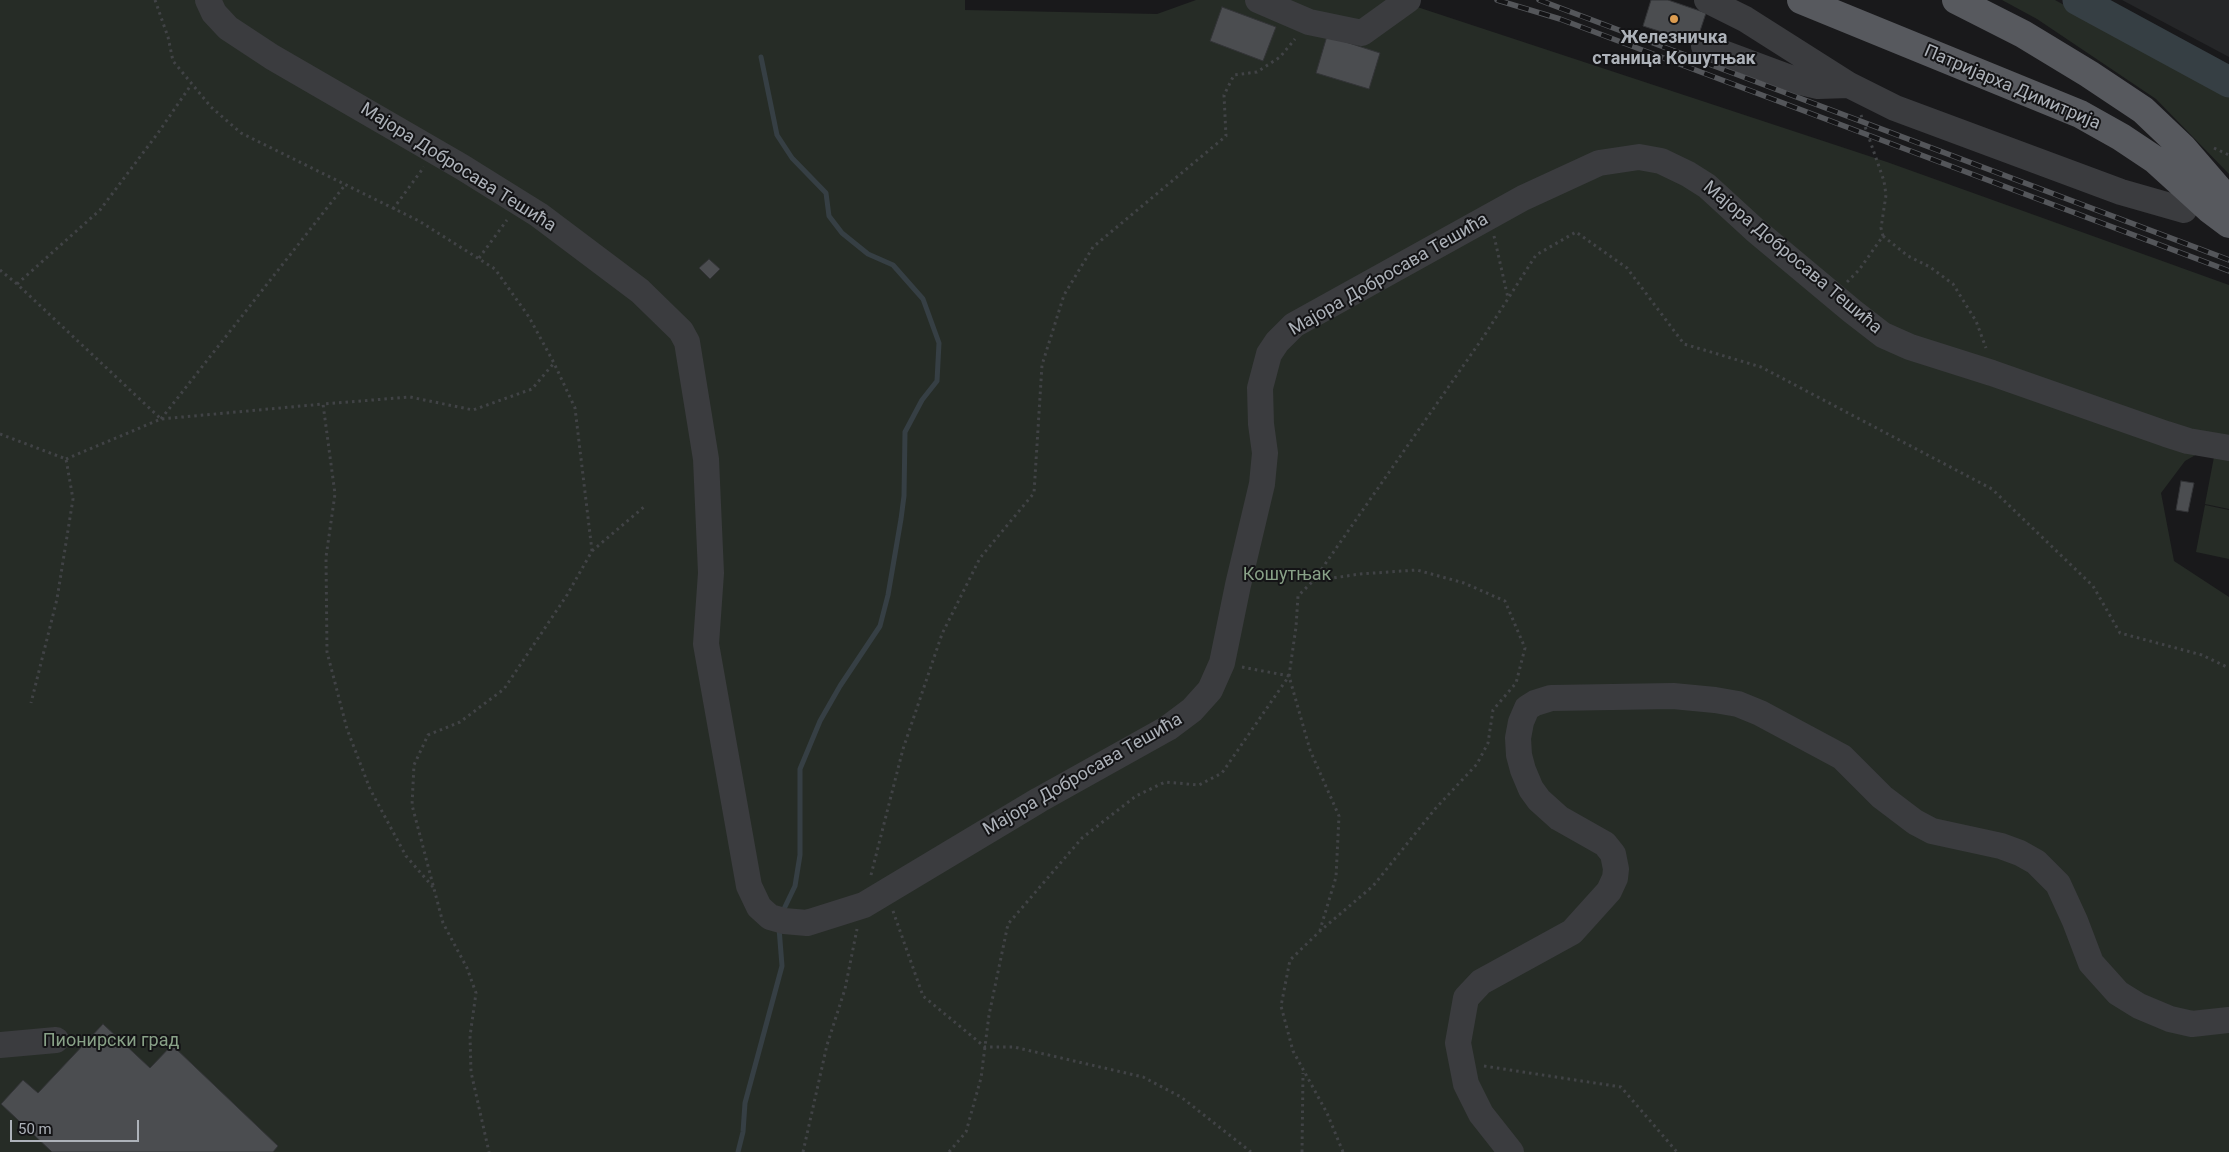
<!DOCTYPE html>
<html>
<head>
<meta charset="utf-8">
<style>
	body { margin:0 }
	#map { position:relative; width:2229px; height:1152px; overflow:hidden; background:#19191b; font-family:Roboto,sans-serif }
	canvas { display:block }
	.scale { position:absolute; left:10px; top:1120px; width:129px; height:22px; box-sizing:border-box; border:2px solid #adb2b9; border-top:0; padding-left:6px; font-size:15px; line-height:18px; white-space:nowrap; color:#adb2b9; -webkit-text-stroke:4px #141416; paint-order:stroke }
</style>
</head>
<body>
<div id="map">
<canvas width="2229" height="1152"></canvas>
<div class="scale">50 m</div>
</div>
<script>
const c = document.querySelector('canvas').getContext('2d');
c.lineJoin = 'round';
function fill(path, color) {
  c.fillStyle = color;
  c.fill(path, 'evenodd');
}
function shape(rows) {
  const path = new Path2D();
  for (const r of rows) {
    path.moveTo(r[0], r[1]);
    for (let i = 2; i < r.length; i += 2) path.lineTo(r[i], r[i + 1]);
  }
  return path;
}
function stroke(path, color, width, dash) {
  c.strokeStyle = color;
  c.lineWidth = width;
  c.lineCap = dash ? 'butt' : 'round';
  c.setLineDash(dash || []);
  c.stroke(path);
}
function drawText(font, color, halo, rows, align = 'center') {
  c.font = font + ' Roboto,sans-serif';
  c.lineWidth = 4;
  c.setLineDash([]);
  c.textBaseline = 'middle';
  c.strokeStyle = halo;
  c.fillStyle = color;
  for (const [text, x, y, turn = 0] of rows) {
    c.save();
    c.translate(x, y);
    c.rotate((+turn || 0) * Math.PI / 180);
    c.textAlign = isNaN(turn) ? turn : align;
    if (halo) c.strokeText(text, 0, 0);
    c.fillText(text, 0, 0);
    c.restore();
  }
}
const built = shape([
	[2122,0,2229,0,2229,57]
]);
const green = shape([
	[0,0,965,0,965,10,1157,14,1196,0,1396,0,1887,162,2229,285,2229,436,2185,461,2161,493,2174,561,2229,597,2229,1152,0,1152],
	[2002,0,2055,0,2229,96,2229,174,2156,99,2037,19],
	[2214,457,2229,460,2229,509,2205,504],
	[2205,505,2229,510,2229,559,2196,552]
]);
const stream = shape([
	[761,57,777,135,792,158,826,193,829,216,842,233,868,254,893,265,923,299,939,343,937,381,922,400,905,432,904,496,901,519,888,595,880,626,840,686,820,721,800,769,800,855,795,886,782,913],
	[738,1152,743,1132,745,1103,782,966,779,928]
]);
const river = shape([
	[2078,0,2229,82]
]);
const building = shape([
	[1651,0,1668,0,1706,13,1696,43,1643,26,1651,0],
	[1222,7,1276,27,1263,61,1210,41,1222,7],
	[1327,36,1380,53,1369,89,1316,73,1327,36],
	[709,259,720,269,710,279,699,268,709,259],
	[2181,481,2194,483,2188,512,2176,510,2181,481],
	[103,1024,150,1068,172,1045,278,1146,273,1152,52,1152,1,1104,23,1080,38,1093,103,1024]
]);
const path = shape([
	[155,0,168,37,173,61,211,107,241,133,419,221,495,269,529,317,554,363,575,408,592,551,567,595,504,689,460,722,428,735,414,765,412,805,443,923,467,968,476,993,470,1036,471,1072,489,1152],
	[2214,148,2229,155],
	[393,209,424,167],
	[1494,236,1508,298],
	[1883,236,1908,256,1930,267,1953,284,1976,321,1986,348],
	[479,258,507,220],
	[0,270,17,284,161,419],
	[1847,282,1859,270,1883,236,1881,228,1886,195,1884,181,1861,115],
	[17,284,100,210,158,133,191,85],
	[161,419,345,185],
	[0,434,66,459,73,499,57,599,31,703],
	[66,459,161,419,323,404],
	[592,551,645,506],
	[1314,580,1484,336,1536,255,1576,232,1627,268,1684,344,1761,367,1992,489,2093,586,2120,633,2202,655,2229,668],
	[1242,667,1289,676,1310,750,1339,816,1336,877,1320,930],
	[871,875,903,749,942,634,980,558,1034,493,1042,365,1064,295,1093,247,1226,136,1224,95,1234,75,1257,72,1280,57,1295,39],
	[433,887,406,856,370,789,347,729,327,652,326,557,335,494,323,404,410,397,473,410,532,389,554,363],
	[893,911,923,996,985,1047,1014,1047,1143,1077,1181,1097,1251,1152],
	[1484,1066,1621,1087,1677,1152],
	[803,1152,827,1045,845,989,857,929],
	[949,1152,966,1132,981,1078,989,1015,1008,924,1082,838,1136,796,1165,782,1199,785,1222,773,1289,676,1296,627,1298,596,1313,581,1360,574,1417,570,1464,583,1505,601,1525,648,1516,683,1493,710,1488,743,1477,764,1435,809,1373,886,1320,931,1290,960,1281,1006,1293,1051,1327,1113,1343,1152],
	[1302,1152,1303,1073]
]);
const minor = shape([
	[208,0,214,13,228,28,272,57,462,167,539,215,640,291,681,331,687,342,706,459,711,573,706,644,749,886,759,907,770,917,784,921,807,923,864,905,1039,800,1168,728,1192,710,1210,690,1222,663,1238,585,1262,484,1265,453,1261,424,1260,388,1269,354,1277,342,1294,325,1523,198,1599,163,1639,157,1661,161,1688,174,1707,186,1755,230,1852,311,1883,335,1910,347,1992,373,2166,434,2188,441,2229,448],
	[1258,0,1309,22,1362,33,1408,0],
	[1707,0,1745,19,1849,85,1895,108,2121,192,2184,210],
	[1704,46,1801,82,1818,86,1849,85],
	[0,1045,56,1040],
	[1511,1152,1481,1114,1466,1084,1458,1043,1466,998,1481,982,1572,932,1609,891,1615,878,1616,869,1613,854,1605,844,1559,818,1539,800,1531,789,1523,770,1519,755,1518,738,1521,722,1527,708,1535,703,1551,698,1673,696,1715,700,1738,704,1760,713,1842,757,1882,797,1915,822,1932,831,2001,846,2020,853,2036,862,2058,884,2075,921,2091,963,2118,993,2139,1006,2170,1019,2192,1024,2229,1020]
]);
const major = shape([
	[1801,0,2080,114,2121,137,2154,159,2209,209,2229,224],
	[1956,0,2023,34,2089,74,2143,110,2183,148,2229,201]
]);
const rail = shape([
	[1497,0,1560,19,2229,271],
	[1539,0,2229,260]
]);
const markers = [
	[1674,19,5,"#dc9c50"]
];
const poiNames = [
	["Железничка",1674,38],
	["станица Кошутњак",1674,59]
];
const streetNames = [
	["Патријарха Димитрија",2012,88,23],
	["Мајора Добросава Тешића",458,168,32],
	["Мајора Добросава Тешића",1792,258,40],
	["Мајора Добросава Тешића",1389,275,-30],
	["Мајора Добросава Тешића",1083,775,-30]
];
const parkNames = [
	["Кошутњак",1287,575],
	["Пионирски град",111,1041]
];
fill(built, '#252628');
fill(green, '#262c26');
stroke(stream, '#363f44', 5);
stroke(river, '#363f44', 31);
fill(building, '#4b4d50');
stroke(building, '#333437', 1);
stroke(path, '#414346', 3, [2.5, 4]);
stroke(minor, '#3b3c3f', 26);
stroke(major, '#57595e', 28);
stroke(rail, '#54565a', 5.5);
stroke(rail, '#141416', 4, [11]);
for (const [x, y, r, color] of markers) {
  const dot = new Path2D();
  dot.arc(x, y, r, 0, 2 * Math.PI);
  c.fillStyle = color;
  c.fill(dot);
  stroke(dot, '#141416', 2);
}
drawText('bold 18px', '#adb2b9', '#141416', poiNames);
drawText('18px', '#adb2b9', '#141416', streetNames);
drawText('18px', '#88a187', '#141416', parkNames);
</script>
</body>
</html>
